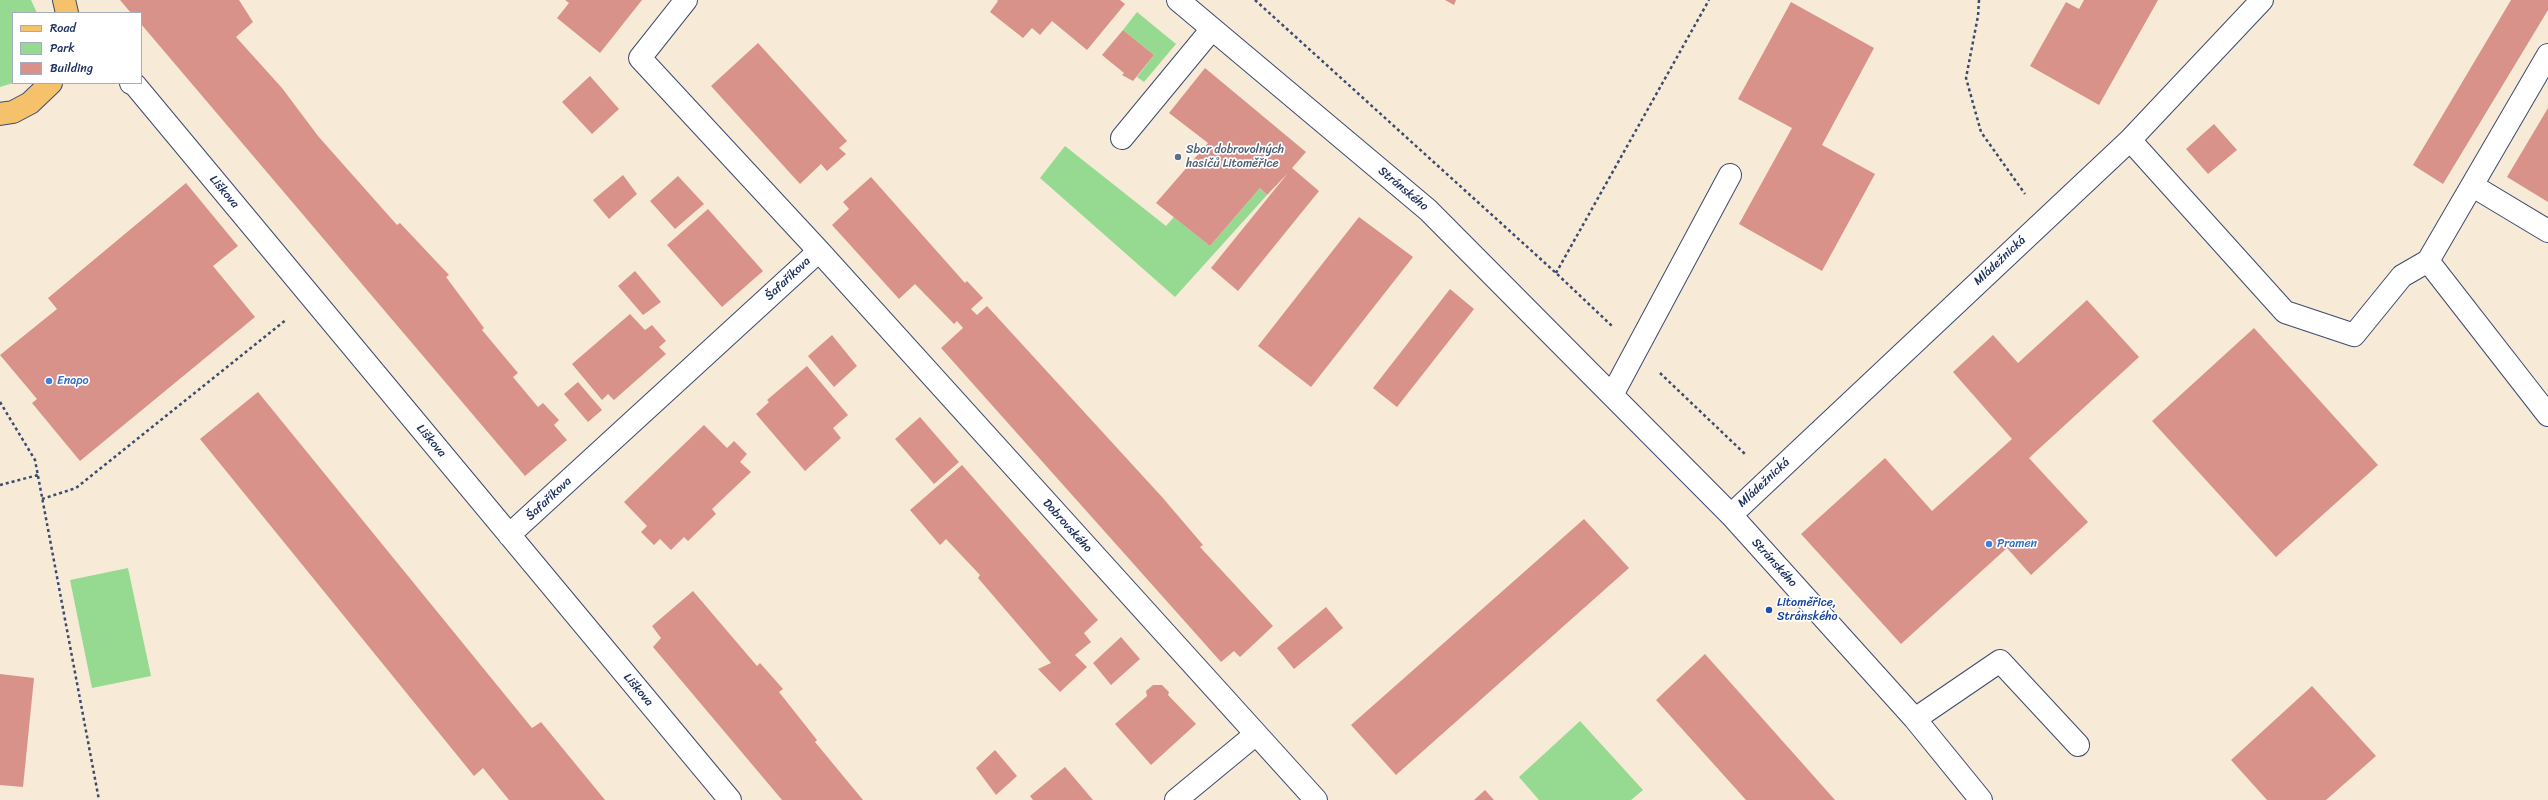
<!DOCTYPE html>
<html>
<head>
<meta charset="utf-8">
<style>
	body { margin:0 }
	#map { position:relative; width:2548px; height:800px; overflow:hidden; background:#f7ead6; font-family:Sriracha,sans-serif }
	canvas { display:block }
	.legend { position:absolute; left:12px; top:12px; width:130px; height:72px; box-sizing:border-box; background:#fff; border:1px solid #a4acbf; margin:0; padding:5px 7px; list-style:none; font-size:12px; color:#1b2f5e }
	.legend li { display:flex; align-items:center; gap:8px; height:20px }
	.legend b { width:20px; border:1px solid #a4acbf }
</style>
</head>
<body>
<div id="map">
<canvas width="2548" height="800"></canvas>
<ul class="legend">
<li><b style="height:5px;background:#f5c16b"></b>Road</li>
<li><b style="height:11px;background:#96da92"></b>Park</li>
<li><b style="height:11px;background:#d99289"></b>Building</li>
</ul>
</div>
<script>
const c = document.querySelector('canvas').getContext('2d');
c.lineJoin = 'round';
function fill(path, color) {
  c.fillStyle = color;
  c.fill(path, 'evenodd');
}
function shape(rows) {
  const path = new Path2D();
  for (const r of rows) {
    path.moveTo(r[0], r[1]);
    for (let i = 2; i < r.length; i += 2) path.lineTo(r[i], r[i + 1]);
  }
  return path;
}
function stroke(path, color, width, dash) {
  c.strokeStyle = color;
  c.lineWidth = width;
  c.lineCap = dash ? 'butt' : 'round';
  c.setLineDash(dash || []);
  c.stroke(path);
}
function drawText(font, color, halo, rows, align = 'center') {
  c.font = font + ' Sriracha,sans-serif';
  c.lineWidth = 3.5;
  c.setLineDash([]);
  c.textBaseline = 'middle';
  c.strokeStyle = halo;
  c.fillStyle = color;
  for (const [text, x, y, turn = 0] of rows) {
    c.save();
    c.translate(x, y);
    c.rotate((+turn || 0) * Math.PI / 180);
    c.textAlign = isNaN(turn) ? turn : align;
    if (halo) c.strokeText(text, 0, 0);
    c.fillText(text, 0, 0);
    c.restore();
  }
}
const green = shape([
	[0,0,31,0,37,13,13,13,13,83,0,87],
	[1137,12,1176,44,1144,82,1137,77,1154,55,1123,30],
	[1065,146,1166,226,1174,217,1210,246,1260,188,1267,195,1175,297,1040,178],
	[128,568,151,676,92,688,70,580],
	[1580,721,1643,790,1631,800,1539,800,1519,777]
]);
const building = shape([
	[120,0,239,0,253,22,236,37,282,88,318,136,397,225,400,223,449,275,446,277,484,328,482,330,518,373,513,377,538,407,543,403,559,420,554,425,567,440,525,476,141,24,141,13,131,13],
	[565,0,642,0,600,53,557,18,569,3],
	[997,0,1120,0,1125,4,1087,50,1052,21,1040,35,1032,28,1023,38,990,12,998,1],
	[1445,0,1456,0,1454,5],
	[2084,0,2158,0,2099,105,2030,66,2066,2,2079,9],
	[2511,0,2548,0,2548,10,2443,184,2413,165],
	[1791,2,1874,48,1822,145,1875,174,1822,271,1739,224,1792,128,1738,99],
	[1123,30,1154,55,1133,81,1122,75,1124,73,1102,55],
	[758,43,847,141,839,148,846,154,827,171,821,164,800,184,711,86],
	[1205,68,1306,152,1292,168,1319,191,1238,291,1211,268,1288,173,1267,195,1260,188,1210,246,1156,203,1208,143,1169,113],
	[590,76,619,109,592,134,562,102],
	[2548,108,2548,202,2507,177],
	[2214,124,2237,150,2208,174,2186,149],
	[623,175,637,194,609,219,593,200],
	[678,176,704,204,675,229,650,201],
	[871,177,965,283,967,281,983,298,971,309,977,315,987,306,1162,497,1203,545,1200,547,1273,626,1240,657,1234,651,1221,662,941,348,963,328,957,321,954,324,915,284,899,299,832,225,849,209,843,202],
	[186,183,238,246,213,266,255,317,80,461,32,403,37,399,0,355,57,309,48,298],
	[708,209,763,271,722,307,667,245],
	[1359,217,1413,257,1311,387,1258,346],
	[635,271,661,302,643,315,618,286],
	[1450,289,1474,309,1397,407,1373,388],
	[2087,300,2139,357,2029,458,2088,522,2031,575,2007,548,1901,644,1801,534,1885,458,1932,511,2012,439,1953,372,1993,335,2018,363],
	[630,314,645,330,652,325,666,341,659,347,666,354,614,400,608,394,602,400,572,364],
	[2254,328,2378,465,2276,557,2152,421],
	[832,335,857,366,834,387,808,356],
	[807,366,848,415,833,428,841,438,805,471,756,414,769,402,767,400],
	[578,382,602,410,588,422,564,394],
	[258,392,532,728,541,722,605,800,509,800,483,768,474,776,200,439],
	[920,417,959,462,934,484,895,439],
	[704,425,727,448,734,441,747,454,740,462,751,472,712,509,716,514,688,541,684,537,671,550,660,539,654,545,641,532,647,526,624,502],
	[962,465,1098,620,1084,633,1091,642,1075,655,1087,667,1060,692,1038,669,1051,663,978,578,980,575,946,539,940,545,910,510],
	[1584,519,1629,568,1396,775,1351,725],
	[693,591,757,666,760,663,783,689,779,692,817,740,815,742,863,800,782,800,653,647,661,638,652,626],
	[1326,607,1343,628,1294,669,1277,648],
	[1121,637,1140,659,1111,685,1093,663],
	[1705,654,1835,800,1746,800,1656,700],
	[0,674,34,678,23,787,0,785],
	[1153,685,1162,685,1169,692,1168,695,1196,724,1151,765,1115,724,1147,696,1146,691],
	[2312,686,2376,756,2326,800,2267,800,2231,760],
	[995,750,1017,776,996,795,976,768],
	[1065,767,1093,800,1033,800,1030,796],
	[1485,790,1494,800,1474,800]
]);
const path = shape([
	[1255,0,1556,273,1612,326],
	[1979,0,1978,16,1966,78,1981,132,2025,194],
	[1556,273,1709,0],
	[1660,373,1746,455],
	[0,402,35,460,99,800],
	[0,485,38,475],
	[42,499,76,488,287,319]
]);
const minor = shape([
	[686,0,640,58,819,251,1316,800],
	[1178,0,1428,210,1731,515,1915,719,1981,800],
	[131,83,135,85,730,800],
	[1122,138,1212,29],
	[2130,140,2285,312,2354,335,2402,276,2428,261,2548,415],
	[2473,186,2548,231],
	[2428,261,2548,55],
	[1612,395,1730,175],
	[1731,515,2130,140,2262,0],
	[509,535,819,251],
	[1915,719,2000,661,2078,745],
	[1176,800,1256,734]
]);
const major = shape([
	[64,0,67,13],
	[0,114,13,112,30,103,51,83]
]);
const markers = [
	[1178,157,4,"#5c6f8a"],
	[49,381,4,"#3f7fe0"],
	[1989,544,4,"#3f7fe0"],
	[1769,610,4,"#1a4fb4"]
];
const serviceNames = [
	["Sbor dobrovolných",1186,150],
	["hasičů Litoměřice",1186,164]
];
const streetNames = [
	["Stránského",1403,189,40],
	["Liškova",224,192,50],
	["Mládežnická",2000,261,-43],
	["Šafaříkova",788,279,-43],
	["Liškova",431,441,50],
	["Mládežnická",1764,483,-43],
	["Šafaříkova",549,499,-43],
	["Dobrovského",1067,526,48],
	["Stránského",1774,563,48],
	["Liškova",638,690,50]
];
const shopNames = [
	["Enapo",57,381],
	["Pramen",1997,544]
];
const transitNames = [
	["Litoměřice,",1777,603],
	["Stránského",1777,617]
];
fill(green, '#96da92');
fill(building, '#d99289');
stroke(minor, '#3c4b70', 24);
stroke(major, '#3c4b70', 24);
stroke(path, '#3c4b70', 2.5, [3, 3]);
stroke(minor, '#fff', 22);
stroke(major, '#f5c16b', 22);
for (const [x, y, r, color] of markers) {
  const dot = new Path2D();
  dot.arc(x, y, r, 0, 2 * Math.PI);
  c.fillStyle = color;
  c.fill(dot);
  stroke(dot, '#fff', 1.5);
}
drawText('12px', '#4e5e75', '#fff', serviceNames, 'left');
drawText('12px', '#1b2f5e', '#fff', streetNames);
drawText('12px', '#366cbe', '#fff', shopNames, 'left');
drawText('12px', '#164399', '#fff', transitNames, 'left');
</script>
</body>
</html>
